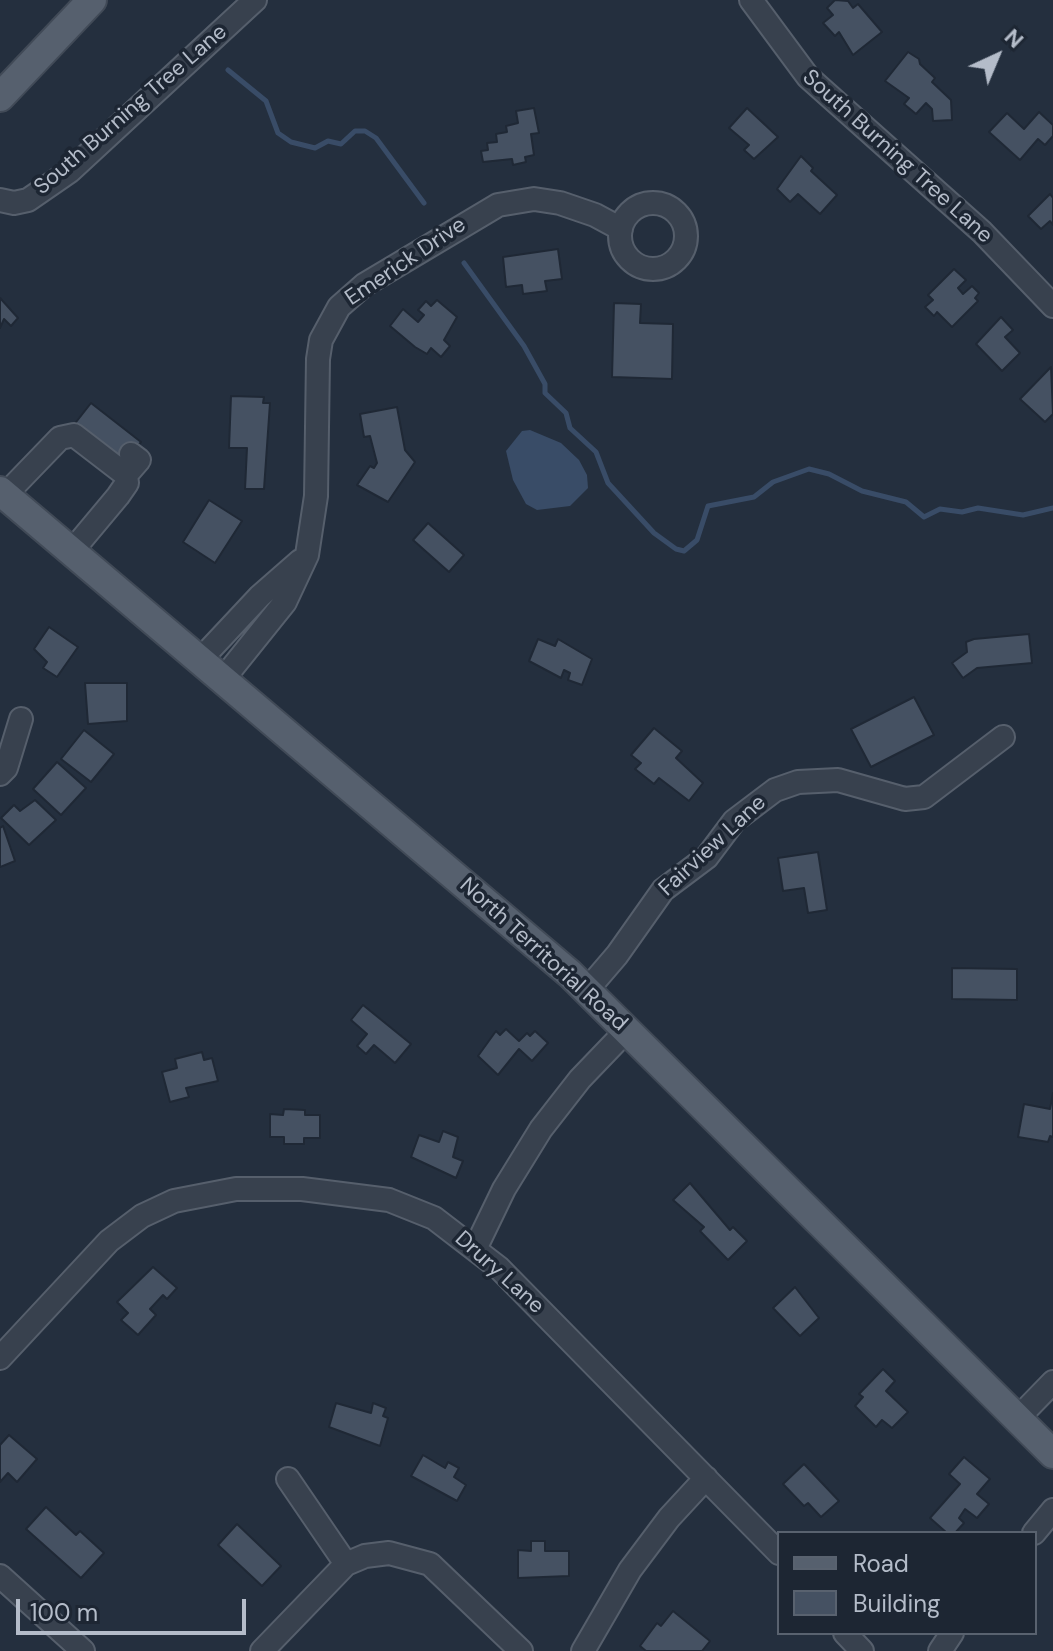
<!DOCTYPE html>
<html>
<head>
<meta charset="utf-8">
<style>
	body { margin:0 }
	#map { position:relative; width:1053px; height:1651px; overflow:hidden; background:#242f3e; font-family:"DM Sans",sans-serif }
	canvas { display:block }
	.legend { position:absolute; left:777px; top:1531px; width:260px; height:104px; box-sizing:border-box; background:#1d2633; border:2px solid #59626f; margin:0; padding:10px 14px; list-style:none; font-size:24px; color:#b4bcc9 }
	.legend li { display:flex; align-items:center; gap:16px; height:40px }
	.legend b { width:40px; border:2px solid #59626f }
	.north { position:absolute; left:957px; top:16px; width:80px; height:80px; -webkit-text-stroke:6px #1d2633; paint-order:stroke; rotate:44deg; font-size:22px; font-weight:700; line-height:32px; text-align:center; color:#b4bcc9 }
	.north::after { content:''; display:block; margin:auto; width:28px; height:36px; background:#b4bcc9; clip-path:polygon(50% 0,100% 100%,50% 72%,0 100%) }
	.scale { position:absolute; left:16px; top:1599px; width:230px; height:36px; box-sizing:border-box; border:4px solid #b4bcc9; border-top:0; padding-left:10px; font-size:24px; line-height:28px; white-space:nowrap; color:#b4bcc9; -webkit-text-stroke:6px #1d2633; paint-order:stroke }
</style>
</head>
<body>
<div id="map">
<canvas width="1053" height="1651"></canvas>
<ul class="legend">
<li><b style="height:10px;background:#56606e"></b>Road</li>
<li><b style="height:22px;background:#455162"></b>Building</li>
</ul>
<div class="north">N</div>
<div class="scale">100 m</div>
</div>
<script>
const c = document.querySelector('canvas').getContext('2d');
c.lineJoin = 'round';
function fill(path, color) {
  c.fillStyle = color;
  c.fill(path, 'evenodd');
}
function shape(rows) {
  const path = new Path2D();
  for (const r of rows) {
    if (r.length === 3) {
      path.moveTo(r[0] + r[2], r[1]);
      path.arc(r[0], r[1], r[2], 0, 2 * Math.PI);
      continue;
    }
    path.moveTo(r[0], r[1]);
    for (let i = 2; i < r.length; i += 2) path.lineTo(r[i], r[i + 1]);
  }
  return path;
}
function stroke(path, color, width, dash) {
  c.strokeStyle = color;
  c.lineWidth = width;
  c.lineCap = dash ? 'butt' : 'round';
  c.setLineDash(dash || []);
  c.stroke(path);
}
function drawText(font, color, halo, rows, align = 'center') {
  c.font = font + ' "DM Sans",sans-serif';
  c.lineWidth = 7;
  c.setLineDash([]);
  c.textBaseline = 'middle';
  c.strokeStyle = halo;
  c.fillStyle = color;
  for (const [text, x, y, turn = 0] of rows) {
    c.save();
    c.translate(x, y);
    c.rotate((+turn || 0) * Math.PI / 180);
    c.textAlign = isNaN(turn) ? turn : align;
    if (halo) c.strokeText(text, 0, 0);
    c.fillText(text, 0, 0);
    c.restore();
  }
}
const water = shape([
	[530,430,561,443,579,460,587,475,588,488,570,506,537,510,526,504,513,480,506,451,522,431]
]);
const stream = shape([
	[228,70,266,101,278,133,291,142,315,148,328,141,341,144,355,131,365,131,376,138,424,203],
	[464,263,524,346,545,384,545,393,566,413,570,428,596,452,608,483,654,533,676,549,684,551,697,540,708,506,754,497,773,482,809,469,829,474,862,491,906,502,924,517,940,509,962,512,978,508,1023,515,1053,508]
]);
const building = shape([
	[835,0,848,1,853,8,858,4,882,32,853,55,839,32,835,36,823,23,833,15,827,8,835,0],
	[908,52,919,59,920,64,935,78,932,82,951,100,952,120,933,121,932,109,926,103,916,114,904,104,909,98,885,81,908,52],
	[534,108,539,133,531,134,534,155,525,157,526,162,513,165,512,159,483,162,481,151,488,150,487,143,497,142,496,134,507,132,506,126,518,123,516,111,534,108],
	[747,108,778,137,754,159,744,150,749,145,729,128,747,108],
	[1039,112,1053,125,1053,136,1045,145,1038,139,1020,160,989,132,1007,113,1024,129,1039,112],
	[801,156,813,168,811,171,837,195,820,214,798,194,790,202,777,189,801,156],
	[1050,194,1053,198,1053,225,1050,221,1041,229,1028,216,1050,194],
	[558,249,562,279,545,281,547,291,523,294,522,285,506,287,503,257,558,249],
	[954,269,966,280,958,288,963,294,972,286,979,293,975,298,978,301,952,327,937,312,934,316,925,307,933,300,928,295,954,269],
	[0,298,18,318,11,326,4,319,0,328,0,298],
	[437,300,457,317,444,340,450,346,441,357,431,348,427,354,415,347,390,326,403,309,418,322,424,315,418,310,426,301,431,306,437,300],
	[614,303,641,304,640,323,673,324,672,379,612,377,614,303],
	[1001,317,1013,330,1005,337,1020,353,1002,371,976,344,1001,317],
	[1051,367,1053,414,1045,422,1020,399,1051,367],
	[231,396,264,397,263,403,270,403,264,489,245,489,247,448,229,448,231,396],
	[91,403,141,442,122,465,73,426,91,403],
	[397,407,405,450,415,462,388,502,357,485,370,466,374,468,377,463,370,436,364,437,360,414,397,407],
	[209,500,242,521,215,563,183,542,209,500],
	[428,523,464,555,449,572,413,540,428,523],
	[49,627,78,647,57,677,43,668,47,662,34,649,49,627],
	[1029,634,1032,663,977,668,963,678,952,663,967,652,966,642,974,639,1029,634],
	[538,639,555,646,558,639,592,659,582,685,568,680,570,673,564,670,561,678,529,661,538,639],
	[85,683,127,683,127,721,88,724,85,683],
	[914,697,934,735,871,767,851,729,914,697],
	[654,728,682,751,676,758,703,783,689,801,659,778,654,784,635,769,641,763,631,755,654,728],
	[84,730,114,754,91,782,61,759,84,730],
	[57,762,86,788,61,815,33,789,57,762],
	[35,800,56,820,29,845,1,818,14,805,20,811,35,800],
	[3,826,15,861,0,867,0,828,3,826],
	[818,852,827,910,808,913,804,888,783,891,778,858,818,852],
	[952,968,1017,969,1017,1000,952,999,952,968],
	[363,1005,411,1044,395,1063,374,1045,366,1054,357,1046,367,1034,351,1020,363,1005],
	[506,1029,519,1041,527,1033,530,1036,535,1031,548,1043,532,1061,519,1049,498,1075,478,1056,496,1031,500,1035,506,1029],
	[202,1052,204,1060,212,1058,218,1081,186,1088,189,1097,170,1102,162,1072,177,1068,175,1059,202,1052],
	[1053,1093,1053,1137,1050,1136,1048,1142,1018,1137,1024,1104,1050,1109,1053,1093],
	[284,1109,305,1110,305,1115,320,1115,320,1138,304,1138,304,1144,284,1144,284,1137,270,1137,270,1114,283,1115,284,1109],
	[443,1131,458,1137,453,1157,463,1161,456,1178,411,1157,419,1135,439,1142,443,1131],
	[690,1183,730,1230,733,1227,747,1241,728,1260,700,1231,704,1227,673,1200,690,1183],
	[153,1267,177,1288,167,1299,163,1295,150,1309,156,1315,138,1335,121,1320,128,1313,117,1302,153,1267],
	[795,1287,819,1318,800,1336,773,1308,795,1287],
	[883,1369,895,1381,886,1391,908,1412,892,1428,882,1420,876,1427,855,1406,863,1397,859,1394,883,1369],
	[336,1403,371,1413,373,1403,386,1408,383,1416,388,1418,380,1446,329,1427,336,1403],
	[9,1435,37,1459,17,1482,8,1473,0,1482,0,1445,9,1435],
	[423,1455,445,1468,448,1462,459,1468,454,1477,466,1485,457,1501,411,1476,423,1455],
	[964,1457,990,1479,977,1494,989,1504,977,1518,965,1509,959,1518,964,1523,955,1533,947,1533,930,1518,960,1484,949,1474,964,1457],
	[804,1464,839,1501,821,1517,808,1503,804,1506,783,1484,804,1464],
	[46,1507,76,1535,80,1531,104,1553,81,1578,26,1529,46,1507],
	[237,1524,281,1566,262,1586,218,1545,237,1524],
	[531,1541,545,1541,545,1551,569,1551,569,1576,518,1578,518,1550,531,1551,531,1541],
	[673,1611,710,1641,702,1651,646,1651,640,1646,657,1623,661,1626,673,1611]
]);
const minor = shape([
	[751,0,808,77,982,232,1053,306],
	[0,200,14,203,28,200,70,171,255,0],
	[653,236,33],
	[126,475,139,460,131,454],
	[5,495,60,438,74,435,126,475,127,483,118,496,72,551],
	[201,659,260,596,300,561],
	[224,678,285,602,307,555,316,496,318,359,321,340,339,307,364,285,498,205,534,199,560,203,595,215,621,229],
	[0,774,6,768,21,719],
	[587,990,617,955,663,890,707,857,734,821,775,790,798,782,838,780,905,799,924,797,1003,737],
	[476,1247,504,1189,541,1129,580,1079,627,1030],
	[0,1358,109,1241,142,1216,174,1201,236,1189,302,1189,389,1200,434,1218,499,1268,779,1553],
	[1017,1419,1053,1382],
	[288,1479,346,1564],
	[1034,1533,1053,1510],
	[0,1576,83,1651],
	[845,1633,862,1651],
	[262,1651,346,1564,365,1556,389,1553,430,1564,521,1651],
	[583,1651,630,1570,669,1518,706,1478],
	[940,1651,952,1633]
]);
const major = shape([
	[0,97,92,0],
	[0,491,570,974,1053,1454]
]);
const streetNames = [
	["South Burning Tree Lane",131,110,-41],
	["South Burning Tree Lane",897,157,42],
	["Emerick Drive",406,262,-34],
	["Fairview Lane",713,846,-43],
	["North Territorial Road",543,955,42],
	["Drury Lane",499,1273,42]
];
fill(water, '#394c67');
stroke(stream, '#394c67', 5);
fill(building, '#455162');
stroke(building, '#1f2835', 2);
stroke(minor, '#565f6c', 26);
stroke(major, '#414a57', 32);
stroke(minor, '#38414e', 22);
stroke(major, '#56606e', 28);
drawText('22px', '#b4bcc9', '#1d2633', streetNames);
</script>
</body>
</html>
